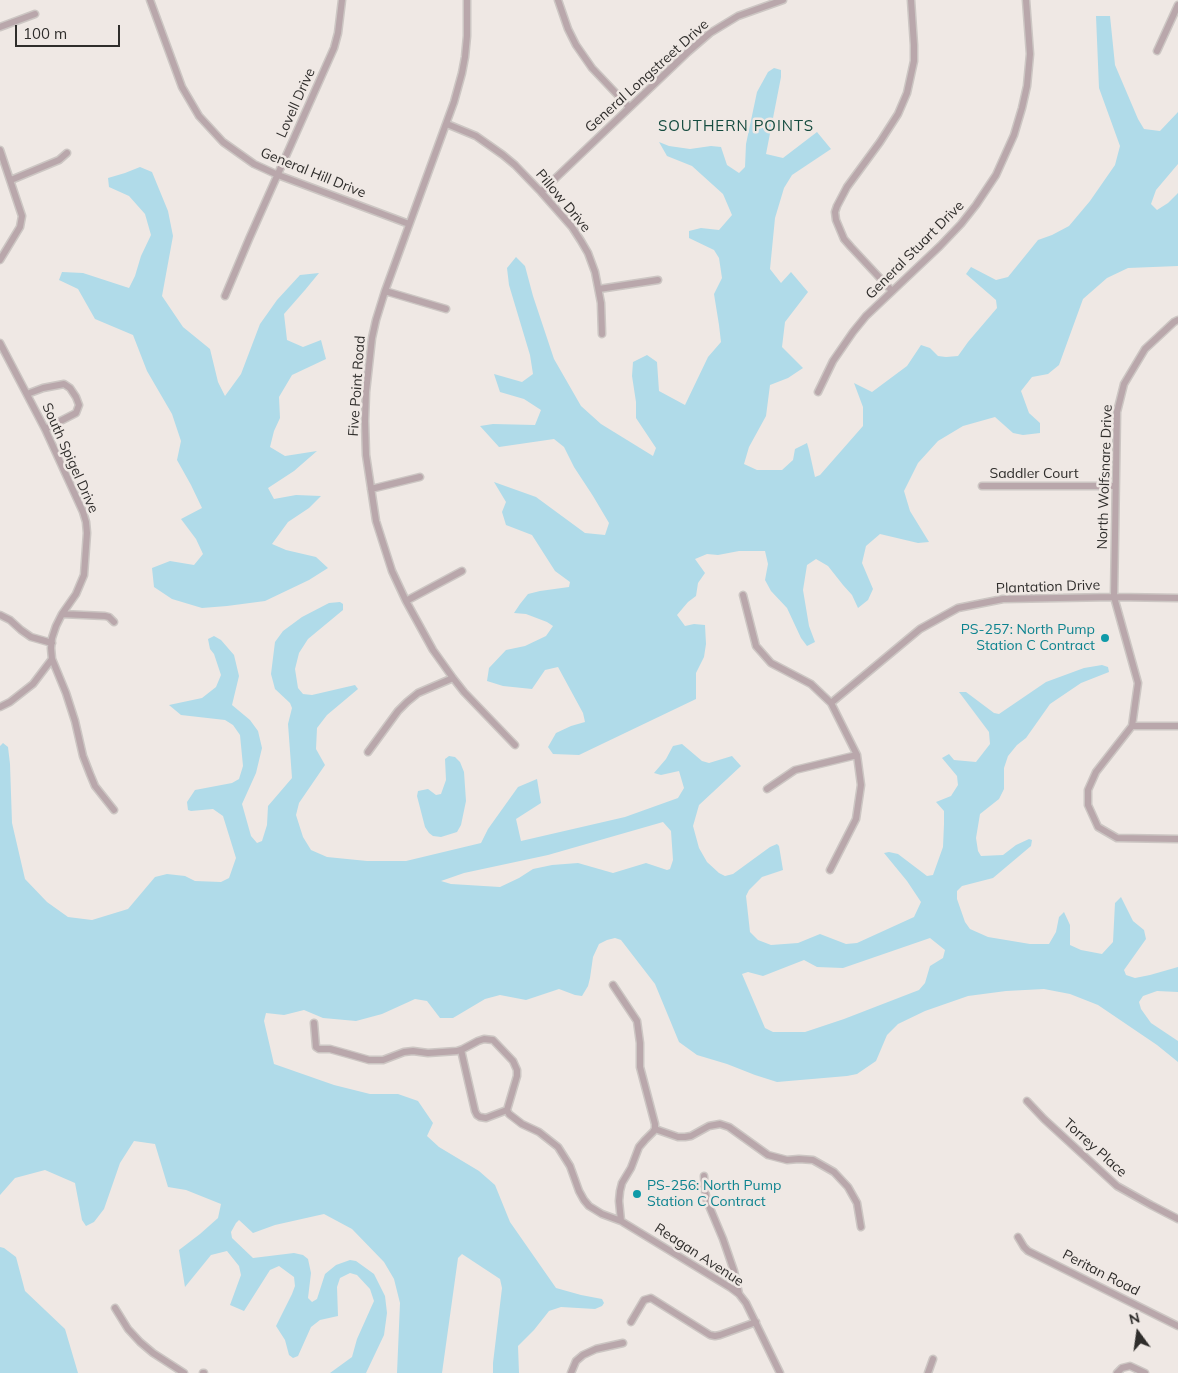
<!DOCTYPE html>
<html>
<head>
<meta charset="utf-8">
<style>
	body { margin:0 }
	#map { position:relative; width:1178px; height:1373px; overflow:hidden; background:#efe8e4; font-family:Mulish,sans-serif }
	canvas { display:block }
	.north { position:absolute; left:1113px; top:1308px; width:50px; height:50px; -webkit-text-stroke:4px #efe8e4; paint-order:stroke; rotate:346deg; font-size:14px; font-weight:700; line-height:20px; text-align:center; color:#2f2d2b }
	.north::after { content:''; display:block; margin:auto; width:18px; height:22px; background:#2f2d2b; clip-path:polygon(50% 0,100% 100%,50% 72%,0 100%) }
	.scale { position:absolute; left:15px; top:25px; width:105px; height:22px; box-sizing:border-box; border:2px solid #2f2d2b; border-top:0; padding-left:6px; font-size:15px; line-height:18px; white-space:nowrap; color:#2f2d2b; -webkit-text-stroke:4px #efe8e4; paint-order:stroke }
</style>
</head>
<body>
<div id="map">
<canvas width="1178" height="1373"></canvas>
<div class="north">N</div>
<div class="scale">100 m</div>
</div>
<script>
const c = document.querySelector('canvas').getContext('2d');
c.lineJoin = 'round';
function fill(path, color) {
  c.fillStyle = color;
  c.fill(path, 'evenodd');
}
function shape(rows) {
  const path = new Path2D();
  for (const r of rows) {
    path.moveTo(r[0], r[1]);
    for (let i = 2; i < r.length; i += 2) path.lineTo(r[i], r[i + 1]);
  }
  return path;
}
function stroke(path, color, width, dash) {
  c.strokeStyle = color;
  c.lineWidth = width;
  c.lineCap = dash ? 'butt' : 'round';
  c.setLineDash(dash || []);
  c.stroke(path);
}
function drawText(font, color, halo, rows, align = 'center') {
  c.font = font + ' Mulish,sans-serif';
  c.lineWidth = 5;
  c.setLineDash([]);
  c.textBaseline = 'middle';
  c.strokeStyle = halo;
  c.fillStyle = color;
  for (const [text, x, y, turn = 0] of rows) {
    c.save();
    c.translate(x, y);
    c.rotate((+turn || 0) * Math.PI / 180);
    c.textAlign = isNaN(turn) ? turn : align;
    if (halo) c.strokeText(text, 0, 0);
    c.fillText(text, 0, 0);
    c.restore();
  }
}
const water = shape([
	[1096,16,1110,16,1115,65,1138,119,1144,129,1160,131,1178,112,1178,164,1156,190,1151,204,1157,210,1168,203,1178,193,1178,266,1128,268,1107,278,1083,299,1059,365,1048,374,1032,377,1021,391,1029,413,1040,423,1040,433,1023,435,1013,433,995,417,963,426,938,441,918,463,904,491,910,511,929,542,918,543,880,534,866,546,862,563,873,589,868,600,858,608,852,595,843,585,828,566,816,559,807,565,803,590,809,626,815,642,807,646,801,638,787,608,771,591,765,580,768,564,765,551,739,551,718,555,707,554,695,559,705,573,698,583,696,596,688,602,677,615,685,626,694,624,705,625,706,644,704,657,696,673,696,699,579,755,553,754,548,747,556,733,571,726,585,722,583,713,558,667,545,670,532,689,503,686,487,681,489,668,506,650,525,646,546,636,553,626,547,622,526,614,514,613,520,604,528,594,540,591,569,587,570,582,555,571,532,535,506,525,502,512,506,502,494,482,536,497,585,533,605,535,609,523,593,496,574,467,564,447,554,439,499,447,480,426,493,424,535,425,541,410,524,399,500,392,494,374,522,382,533,374,530,355,509,285,507,268,516,257,525,266,533,296,554,359,581,406,601,424,653,456,656,448,636,418,636,402,632,376,633,362,647,355,657,362,659,391,685,405,708,357,721,342,719,325,714,294,722,278,719,258,714,250,689,238,689,231,701,228,719,230,732,215,723,194,692,166,667,156,659,142,669,146,690,149,711,146,721,147,727,165,739,173,745,167,746,144,757,92,768,72,774,68,781,70,781,77,766,154,783,158,817,132,831,149,792,175,784,188,775,218,770,269,781,283,791,272,808,292,785,322,782,347,803,368,788,378,770,385,766,416,749,447,744,464,757,470,782,470,793,460,795,449,807,443,809,450,815,477,820,475,863,426,863,407,854,383,872,392,907,366,921,345,930,348,938,356,946,357,958,356,968,342,997,308,996,300,966,274,971,267,996,280,1008,277,1038,240,1052,235,1069,226,1090,201,1115,165,1120,146,1099,88],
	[140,167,152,172,168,211,173,236,162,296,183,327,210,349,218,382,225,396,241,374,260,324,277,300,300,275,319,273,305,290,284,314,287,340,303,347,321,340,326,359,292,375,279,397,280,418,274,431,270,447,285,456,317,451,294,471,268,488,274,499,296,495,321,496,309,508,288,522,272,544,286,550,316,557,328,568,309,580,265,601,227,606,202,608,172,599,154,587,152,568,170,561,194,565,203,554,196,539,181,519,202,508,191,485,177,460,181,441,172,414,147,371,133,335,95,319,78,289,59,280,62,272,83,273,129,288,135,276,141,256,151,235,145,214,129,196,109,187,108,178,125,173],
	[340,602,343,604,343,610,308,639,299,653,295,669,298,688,303,694,312,695,355,685,358,689,327,715,317,728,316,749,325,765,299,803,296,815,303,837,311,850,327,857,367,861,406,861,481,843,488,829,518,787,537,779,541,803,516,819,521,841,625,817,678,798,684,788,679,771,661,775,654,773,666,759,673,746,682,744,702,761,709,763,732,756,741,766,699,805,693,826,699,848,707,862,719,873,725,876,733,874,770,847,777,844,779,846,783,870,762,877,749,890,746,896,750,932,758,940,771,945,798,943,820,934,846,944,857,943,914,917,921,902,907,881,884,853,889,852,898,854,927,876,933,875,943,847,944,824,944,811,936,802,951,796,958,785,957,776,942,758,949,754,954,760,976,762,990,744,989,732,959,692,966,692,994,713,999,714,1046,682,1084,668,1102,665,1108,667,1109,672,1081,683,1050,704,1026,738,1017,745,1008,756,1004,768,1004,789,999,799,980,814,976,838,978,851,981,856,1003,855,1016,845,1029,839,1032,840,1031,846,993,878,962,886,957,891,957,899,965,922,970,929,988,937,1030,944,1049,944,1056,932,1059,917,1064,912,1070,925,1070,945,1081,950,1102,954,1113,942,1115,903,1121,897,1133,921,1144,930,1146,939,1124,970,1126,975,1135,978,1150,975,1178,967,1178,992,1157,991,1143,996,1139,1002,1141,1009,1151,1023,1178,1041,1178,1062,1157,1045,1098,1005,1070,994,1044,989,1006,991,968,996,925,1011,898,1024,887,1035,876,1061,857,1074,847,1076,777,1082,755,1075,727,1064,697,1055,679,1042,655,984,621,940,615,938,607,940,599,944,593,957,590,978,588,986,582,996,575,995,559,989,526,1000,500,995,485,999,453,1018,440,1018,427,1001,415,999,382,1014,356,1021,323,1018,304,1010,284,1015,266,1013,264,1021,274,1064,334,1085,370,1094,398,1094,418,1101,433,1123,427,1136,439,1147,479,1171,495,1185,510,1222,556,1288,581,1295,602,1299,604,1303,602,1306,595,1309,561,1307,549,1311,534,1330,518,1346,519,1373,493,1373,493,1363,502,1288,500,1279,462,1254,458,1258,442,1373,397,1373,400,1303,394,1279,384,1262,352,1229,324,1214,275,1225,253,1233,239,1220,236,1223,231,1232,232,1238,253,1258,294,1253,303,1255,308,1259,311,1273,308,1298,312,1302,317,1299,325,1274,336,1265,350,1260,356,1261,374,1274,385,1296,387,1313,384,1335,366,1373,330,1373,352,1357,357,1339,374,1301,370,1289,357,1275,350,1273,340,1278,337,1287,338,1316,320,1320,311,1327,298,1356,293,1358,289,1355,285,1340,276,1326,292,1294,295,1286,294,1277,279,1266,270,1270,244,1311,230,1305,241,1275,239,1266,227,1251,211,1255,185,1287,179,1250,200,1234,218,1218,221,1204,186,1190,168,1187,155,1144,134,1141,120,1163,104,1209,94,1222,86,1226,82,1220,75,1183,45,1170,15,1178,0,1195,0,746,3,743,8,747,10,764,12,823,25,879,47,902,68,917,92,920,128,909,155,877,167,874,185,876,195,881,221,882,229,878,236,858,223,816,213,809,191,811,188,810,187,802,195,790,232,783,239,779,243,766,240,735,233,725,225,720,181,715,169,705,202,698,216,687,221,675,214,654,210,649,208,639,214,636,221,640,234,655,239,676,232,705,250,720,258,731,262,748,256,773,242,804,251,836,257,843,262,841,267,825,268,806,292,778,288,724,292,708,290,703,275,689,271,674,275,642,283,631,302,617,329,603],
	[663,822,671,831,673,860,670,869,667,870,646,863,613,873,578,863,552,865,533,869,519,878,500,887,451,884,441,881,464,873,548,855],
	[930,938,945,950,943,958,930,966,925,983,919,990,844,1019,805,1032,773,1032,765,1028,742,974,748,972,763,976,804,960,817,967,843,968],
	[449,756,455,757,460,762,464,772,466,801,461,825,457,832,441,837,433,836,429,833,425,827,417,796,418,791,428,789,436,795,441,794,446,780,445,759],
	[0,1247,4,1248,16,1257,25,1291,65,1329,78,1373,0,1373]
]);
const street = shape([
	[150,0,182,87,199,116,223,142,254,164,278,175,409,224],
	[467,0,467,36,465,57,462,73,454,102,385,291,376,320,372,338,366,392,365,421,366,455,376,521,392,571,406,601,433,650,453,678,464,692,515,745],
	[558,0,568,29,576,45,592,68,629,107],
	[0,27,35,14],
	[1157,51,1178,5],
	[447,124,476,136,503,155,515,165,541,192,572,227,581,241,588,253,595,272,601,303,602,334],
	[0,150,22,216,20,227,0,260],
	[11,180,59,160,67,153],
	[541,192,688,52,710,33,738,16,783,0],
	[599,289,658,280],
	[385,291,446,309],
	[892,291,851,247,844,239,836,220,835,212,837,206,847,187,880,142,898,114,907,93,914,61,914,45,911,0],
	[225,296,249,239,334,48,338,33,342,0],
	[1178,320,1174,322,1145,349,1124,384,1117,412,1114,597,1138,683,1132,726,1096,772,1088,790,1088,805,1098,827,1117,838,1178,839],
	[0,343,45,429,83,512,86,522,87,533,84,575,76,594,62,614],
	[818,392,833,361,853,332,866,316,940,246,961,224,976,205,996,175,1014,135,1022,108,1027,86,1030,54,1026,0],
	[27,394,43,388,64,384,70,388,76,397,79,405,76,413,45,429],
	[982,486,1115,486],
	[371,489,420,477],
	[743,595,756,646,771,663,811,684,831,703,857,755,861,785,856,819,830,870],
	[406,601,462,571],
	[0,615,10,620,21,630,31,637,52,643],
	[52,659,66,693,75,721,83,756,90,774,95,786,114,810],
	[831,703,920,629,958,608,1003,599,1114,597,1178,598],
	[0,707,10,702,33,684,52,659,51,648,52,638,56,626,62,614,105,616,109,617,114,622],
	[1132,726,1178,726],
	[368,752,398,711,407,702,418,693,453,678],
	[767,789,795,770,857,755],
	[613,985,637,1021,640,1043,640,1067,655,1124,655,1129],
	[314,1023,316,1047,319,1049,330,1049,348,1054,369,1060,383,1060,404,1052,413,1051,428,1053,457,1051,463,1049,478,1041,484,1039,493,1040,513,1061,517,1070,517,1076,507,1110],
	[461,1050,475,1111,477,1115,480,1117,486,1118,507,1110],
	[1027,1101,1044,1119,1117,1186,1151,1205,1178,1219],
	[507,1110,509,1114,522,1124,539,1132,558,1147,570,1166,579,1191,584,1200,589,1206,602,1214,621,1221,731,1288,739,1294,746,1303,780,1373],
	[655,1129,678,1137,685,1137,691,1136,709,1126,720,1124,729,1127,768,1155,787,1160,799,1159,813,1160,834,1172,848,1187,857,1203,861,1227],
	[704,1176,705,1191,707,1201,723,1239,734,1271,739,1294],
	[621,1221,619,1201,620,1191,622,1183,631,1168,639,1147,645,1140,653,1132,655,1129],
	[1018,1237,1024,1247,1028,1251,1178,1326],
	[115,1308,128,1329,140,1342,153,1353,184,1373],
	[631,1322,644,1300,651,1298,710,1335,715,1336,720,1335,756,1322],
	[203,1373,204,1373],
	[571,1373,576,1361,583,1355,596,1349,623,1343],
	[928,1373,933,1359],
	[1117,1373,1122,1368,1130,1366,1145,1373]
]);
const markers = [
	[1105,638,5,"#0f9aa8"],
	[637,1194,5,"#0f9aa8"]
];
const streetNames = [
	["General Longstreet Drive",647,76,-42],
	["Lovell Drive",296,103,-66],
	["General Hill Drive",313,173,22],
	["Pillow Drive",563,201,50],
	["General Stuart Drive",915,250,-45],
	["Five Point Road",357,386,-86],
	["South Spigel Drive",70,458,66],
	["Saddler Court",1034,474],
	["North Wolfsnare Drive",1105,477,-88],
	["Plantation Drive",1048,587,-2],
	["Torrey Place",1095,1148,42],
	["Reagan Avenue",699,1255,33],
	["Peritan Road",1101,1273,27]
];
const cultureNames = [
	["PS-257: North Pump",1095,630],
	["Station C Contract",1095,646],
	["PS-256: North Pump",647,1186,"left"],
	["Station C Contract",647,1202,"left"]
];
const neighbourhoodNames = [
	["SOUTHERN POINTS",736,126]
];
fill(water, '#b0dbe9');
stroke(street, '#ccc6c3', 9);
stroke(street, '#b9a7ab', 6);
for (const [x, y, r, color] of markers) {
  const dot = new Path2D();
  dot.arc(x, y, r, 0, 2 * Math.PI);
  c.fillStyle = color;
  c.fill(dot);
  stroke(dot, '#efe8e4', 2);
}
drawText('14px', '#2f2d2b', '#efe8e4', streetNames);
drawText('14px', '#0d838f', '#efe8e4', cultureNames, 'right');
c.letterSpacing = '1px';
drawText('15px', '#154b3f', '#efe8e4', neighbourhoodNames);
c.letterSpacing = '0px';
</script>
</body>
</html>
